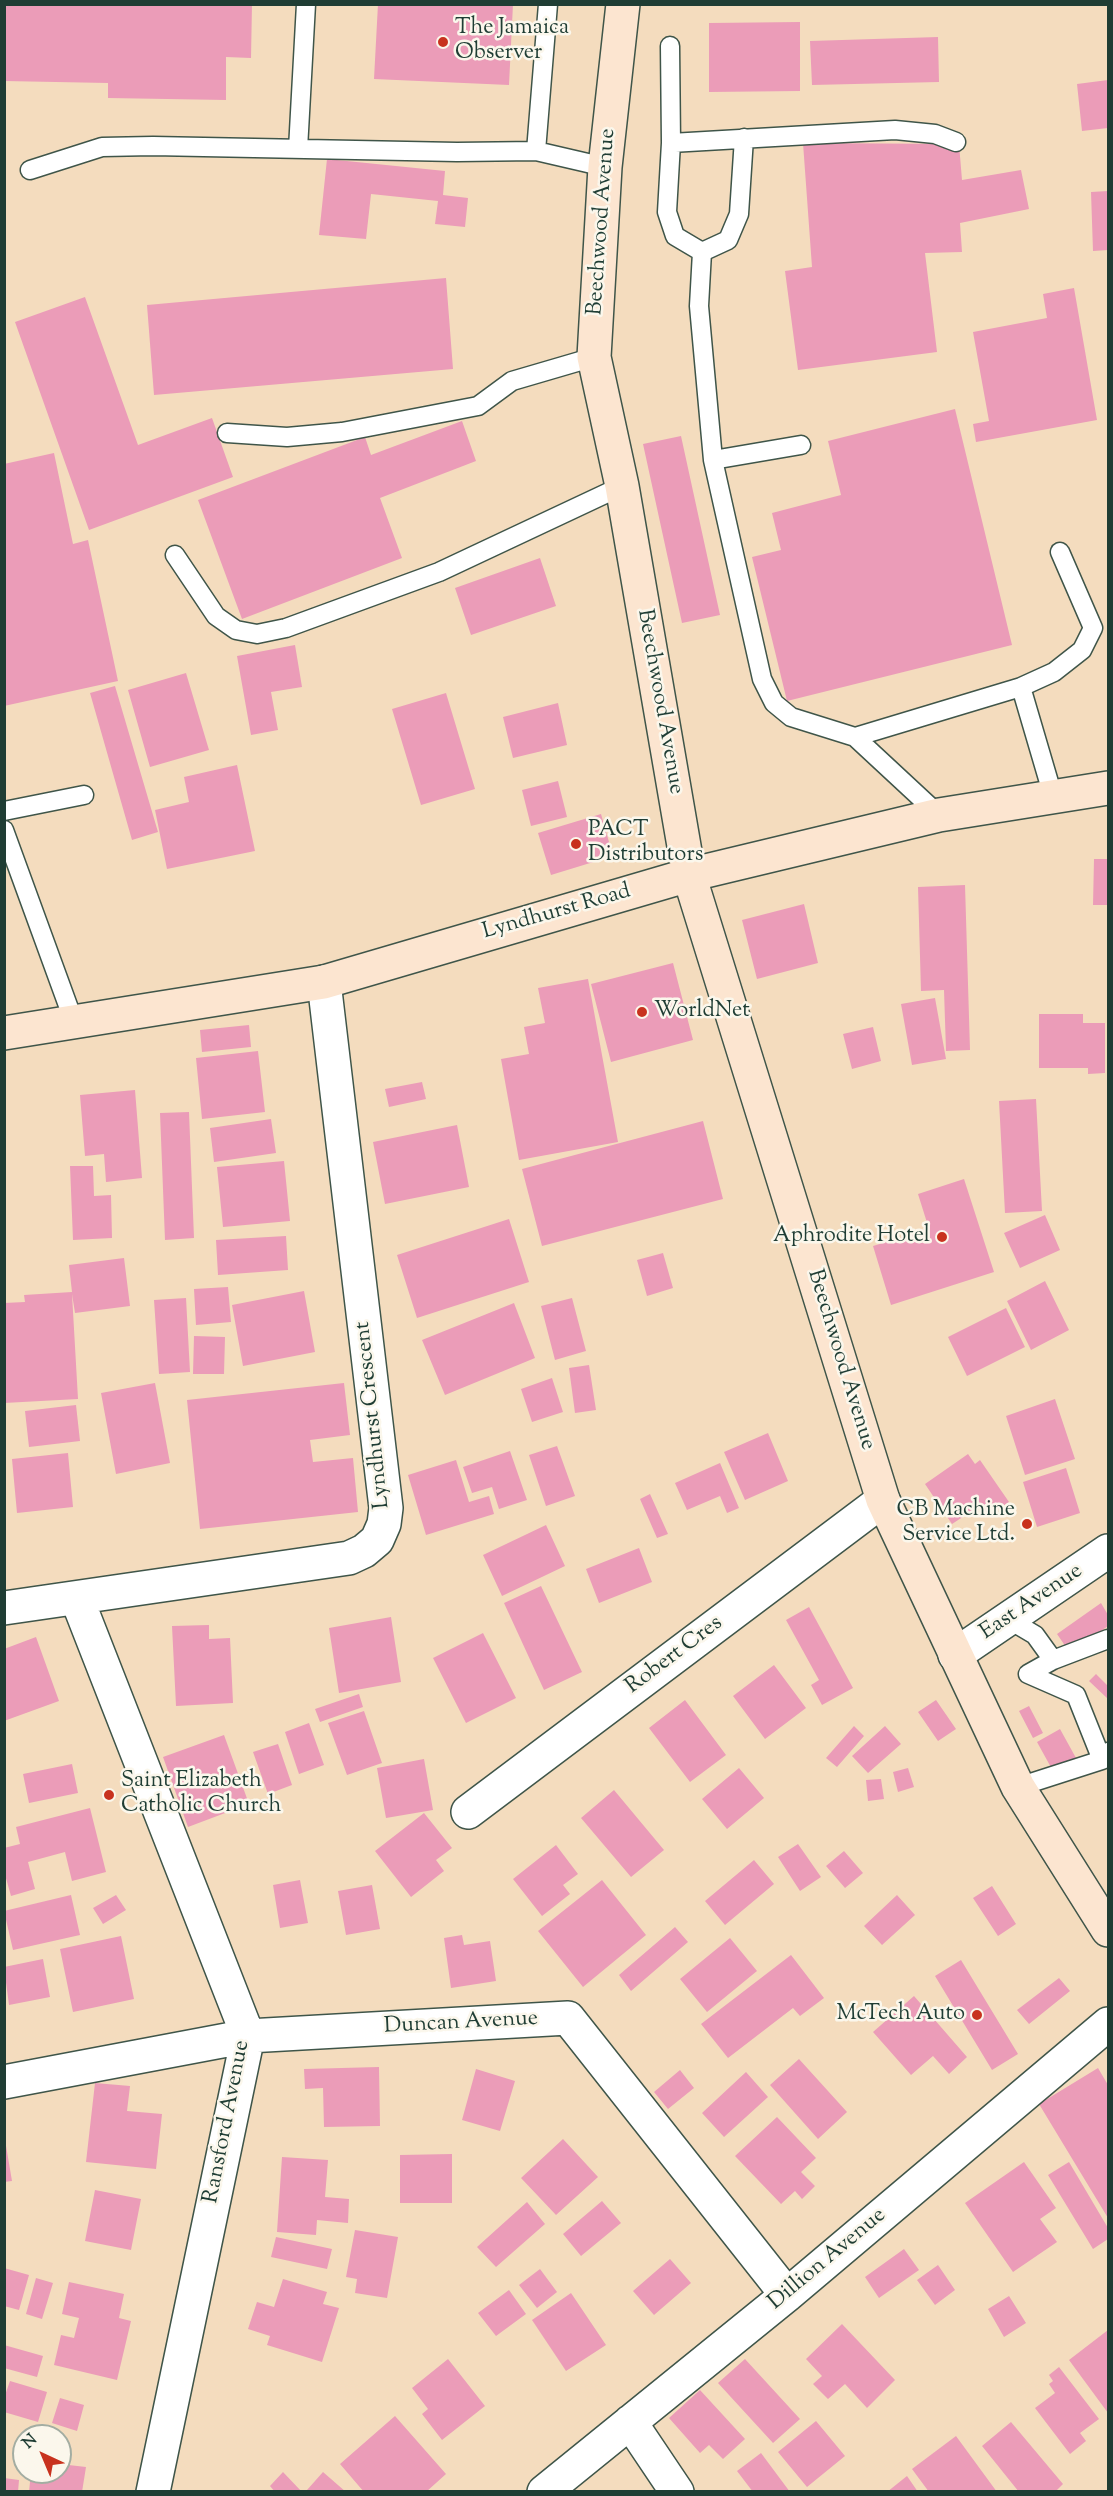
<!DOCTYPE html>
<html>
<head>
<meta charset="utf-8">
<style>
	body { margin:0 }
	#map { position:relative; width:1113px; height:2496px; overflow:hidden; background:#f4dcbe; font-family:"Sorts Mill Goudy",serif }
	canvas { display:block }
	.frame { position:absolute; inset:0; border:6px solid #1f3d34; pointer-events:none }
	.north { position:absolute; left:12px; top:2424px; width:60px; height:60px; box-sizing:border-box; background:#fbf7ec; border:2px solid #a3ada2; border-radius:50%; rotate:316deg; font-size:16px; font-weight:700; line-height:24px; text-align:center; color:#1f3d34 }
	.north::after { content:''; display:block; margin:auto; width:21px; height:27px; background:#c8321e; clip-path:polygon(50% 0,100% 100%,50% 72%,0 100%) }
</style>
</head>
<body>
<div id="map">
<canvas width="1113" height="2496"></canvas>
<div class="frame"></div>
<div class="north">N</div>
</div>
<script>
const c = document.querySelector('canvas').getContext('2d');
c.lineJoin = 'round';
function fill(path, color) {
  c.fillStyle = color;
  c.fill(path, 'evenodd');
}
function shape(rows) {
  const path = new Path2D();
  for (const r of rows) {
    path.moveTo(r[0], r[1]);
    for (let i = 2; i < r.length; i += 2) path.lineTo(r[i], r[i + 1]);
  }
  return path;
}
function stroke(path, color, width, dash) {
  c.strokeStyle = color;
  c.lineWidth = width;
  c.lineCap = dash ? 'butt' : 'round';
  c.setLineDash(dash || []);
  c.stroke(path);
}
function drawText(font, color, halo, rows, align = 'center') {
  c.font = font + ' "Sorts Mill Goudy",serif';
  c.lineWidth = 5;
  c.setLineDash([]);
  c.textBaseline = 'middle';
  c.strokeStyle = halo;
  c.fillStyle = color;
  for (const [text, x, y, turn = 0] of rows) {
    c.save();
    c.translate(x, y);
    c.rotate((+turn || 0) * Math.PI / 180);
    c.textAlign = isNaN(turn) ? turn : align;
    if (halo) c.strokeText(text, 0, 0);
    c.fillText(text, 0, 0);
    c.restore();
  }
}
const building = shape([
	[4,4,252,4,251,58,226,57,226,100,108,98,108,83,4,81],
	[378,4,513,4,509,85,374,79],
	[800,22,800,91,709,92,709,23],
	[938,37,939,82,812,85,810,41],
	[1108,80,1108,128,1082,131,1077,84],
	[803,143,959,144,962,180,1021,170,1029,209,960,223,962,252,925,253,937,352,798,370,785,271,812,267],
	[327,159,445,171,443,195,468,198,465,227,435,224,438,201,371,194,366,239,319,235],
	[1108,191,1108,250,1093,251,1091,192],
	[446,278,453,369,154,395,147,305],
	[1074,288,1097,420,976,442,973,424,989,421,973,332,1047,318,1043,294],
	[85,297,138,445,212,418,233,477,89,530,15,322],
	[955,409,1012,645,787,701,752,557,781,550,772,513,841,495,828,441],
	[462,421,476,461,380,498,402,558,242,619,198,500,365,437,371,455],
	[681,436,720,615,682,623,643,444],
	[54,453,73,544,88,540,118,681,4,706,4,464],
	[540,558,556,606,471,635,455,588],
	[295,645,302,687,271,692,278,730,251,735,237,656],
	[186,673,209,750,150,767,128,690],
	[115,686,158,832,132,840,90,693],
	[446,693,475,789,421,805,392,709],
	[558,703,567,745,513,758,503,717],
	[237,765,255,851,167,869,155,810,189,802,184,777],
	[558,781,567,817,531,826,522,790],
	[601,814,613,856,551,875,538,833],
	[1094,859,1108,859,1108,905,1093,905],
	[965,885,970,1050,946,1051,944,990,921,991,918,887],
	[804,904,818,963,757,979,742,920],
	[673,963,693,1040,611,1062,591,984],
	[588,979,618,1142,519,1160,501,1059,529,1054,524,1027,545,1023,538,988],
	[935,998,946,1059,912,1065,901,1004],
	[1039,1014,1083,1014,1083,1023,1105,1023,1105,1073,1088,1074,1088,1068,1039,1068],
	[249,1025,251,1047,202,1052,200,1030],
	[873,1027,881,1061,852,1069,843,1034],
	[258,1051,265,1112,202,1119,196,1058],
	[422,1082,426,1099,389,1107,385,1089],
	[135,1090,142,1178,106,1182,104,1154,85,1156,80,1095],
	[1036,1099,1042,1211,1005,1213,999,1101],
	[189,1112,194,1238,165,1240,160,1113],
	[271,1119,276,1153,214,1162,210,1128],
	[703,1121,723,1199,542,1246,522,1169],
	[457,1125,469,1187,385,1204,373,1142],
	[284,1161,290,1221,223,1227,217,1167],
	[70,1166,93,1166,94,1196,111,1195,112,1238,73,1240],
	[964,1179,994,1272,891,1305,873,1246,929,1229,918,1194],
	[1045,1215,1060,1250,1020,1268,1004,1233],
	[509,1219,529,1282,417,1318,397,1255],
	[286,1236,288,1270,218,1275,216,1240],
	[663,1253,673,1288,647,1296,637,1260],
	[124,1258,130,1306,75,1313,72,1294,78,1399,4,1403,4,1303,25,1302,24,1295,72,1292,69,1265],
	[1045,1281,1069,1330,1031,1350,1007,1301],
	[228,1287,231,1322,196,1325,194,1289],
	[304,1291,315,1352,243,1366,232,1305],
	[186,1298,190,1372,159,1374,154,1300],
	[572,1298,586,1351,555,1360,541,1306],
	[514,1303,535,1358,445,1395,422,1340],
	[1006,1308,1025,1347,967,1376,948,1337],
	[194,1336,225,1337,224,1374,193,1374],
	[589,1365,596,1410,575,1413,569,1368],
	[552,1378,563,1412,532,1422,521,1389],
	[155,1383,170,1463,116,1474,101,1393],
	[344,1383,350,1435,310,1440,313,1462,353,1458,358,1512,200,1529,187,1400],
	[1055,1399,1075,1459,1025,1475,1006,1416],
	[76,1405,80,1441,29,1447,25,1411],
	[768,1433,788,1481,745,1500,724,1452],
	[557,1446,575,1496,546,1506,529,1455],
	[510,1451,527,1500,499,1509,492,1487,472,1493,463,1467],
	[68,1453,73,1507,17,1513,12,1459],
	[968,1454,975,1464,980,1460,1009,1502,989,1515,981,1505,952,1524,925,1484],
	[456,1460,469,1502,489,1496,494,1514,426,1535,408,1475],
	[720,1463,739,1508,727,1513,720,1496,687,1510,675,1483],
	[1066,1468,1080,1513,1037,1527,1023,1482],
	[650,1494,668,1534,657,1538,640,1499],
	[546,1525,565,1566,502,1596,483,1555],
	[639,1548,652,1582,599,1603,586,1569],
	[541,1586,582,1672,544,1690,504,1603],
	[1101,1603,1108,1615,1108,1626,1070,1653,1057,1634],
	[809,1607,853,1688,822,1705,811,1685,819,1680,786,1620],
	[391,1617,401,1682,339,1693,329,1628],
	[209,1625,209,1639,230,1638,233,1703,176,1706,172,1626],
	[483,1633,516,1698,466,1723,433,1658],
	[36,1637,59,1701,4,1721,4,1649],
	[774,1665,806,1708,765,1739,733,1696],
	[1096,1674,1108,1686,1108,1699,1089,1681],
	[359,1694,363,1707,320,1722,315,1709],
	[685,1700,726,1755,690,1782,649,1728],
	[936,1700,956,1729,938,1741,918,1712],
	[1029,1706,1043,1733,1033,1738,1019,1711],
	[364,1711,382,1763,347,1775,328,1723],
	[309,1723,324,1765,299,1774,285,1732],
	[854,1726,864,1736,837,1767,826,1758],
	[885,1726,901,1744,868,1773,852,1756],
	[1060,1729,1076,1758,1053,1771,1037,1742],
	[224,1735,249,1804,188,1827,163,1757],
	[278,1744,292,1785,268,1794,253,1752],
	[424,1759,433,1810,386,1818,377,1768],
	[72,1764,78,1793,29,1803,23,1774],
	[739,1768,764,1798,727,1829,702,1799],
	[908,1768,914,1787,898,1792,893,1772],
	[881,1779,884,1799,868,1801,866,1780],
	[614,1790,664,1850,631,1877,581,1818],
	[90,1808,106,1872,72,1881,65,1852,28,1862,35,1889,11,1896,4,1871,4,1848,20,1844,16,1827],
	[424,1813,452,1848,436,1860,444,1871,411,1897,375,1851],
	[798,1844,821,1877,800,1891,778,1857],
	[556,1845,578,1874,563,1885,570,1894,542,1916,513,1879],
	[844,1851,863,1873,845,1888,826,1866],
	[754,1860,774,1884,725,1925,705,1901],
	[300,1880,308,1923,280,1928,273,1885],
	[602,1880,646,1935,583,1987,538,1931],
	[372,1885,380,1929,346,1935,338,1891],
	[992,1886,1016,1924,998,1936,973,1898],
	[71,1895,80,1935,13,1950,4,1911],
	[116,1895,126,1910,103,1924,93,1908],
	[897,1895,915,1915,882,1945,864,1926],
	[675,1927,688,1942,631,1991,619,1975],
	[462,1935,464,1945,490,1941,496,1981,451,1988,444,1938],
	[121,1936,134,1999,73,2012,60,1949],
	[730,1938,757,1971,707,2012,680,1979],
	[791,1955,824,1998,800,2016,793,2008,728,2058,701,2024],
	[43,1959,50,1997,9,2005,4,1967],
	[961,1960,1018,2054,992,2070,935,1976],
	[1059,1978,1070,1991,1029,2024,1017,2010],
	[914,1996,967,2057,949,2074,933,2056,911,2075,873,2032],
	[799,2059,847,2112,818,2139,770,2085],
	[379,2067,380,2126,324,2127,323,2088,305,2089,304,2069],
	[1098,2068,1108,2085,1108,2218,1039,2104],
	[476,2069,515,2081,500,2131,462,2120],
	[680,2070,694,2088,668,2109,654,2092],
	[746,2072,768,2097,724,2137,702,2113],
	[95,2083,130,2086,127,2111,162,2114,156,2169,86,2162],
	[777,2117,816,2158,801,2172,815,2186,802,2199,795,2191,781,2204,735,2156],
	[4,2134,12,2181,4,2182],
	[563,2139,598,2177,556,2215,521,2178],
	[452,2154,452,2203,400,2203,400,2155],
	[282,2157,328,2160,325,2197,349,2199,348,2223,317,2220,316,2235,277,2232],
	[1024,2162,1056,2208,1040,2219,1057,2242,1013,2272,965,2203],
	[1069,2162,1108,2228,1108,2239,1093,2249,1048,2175],
	[95,2190,141,2199,131,2250,85,2241],
	[602,2201,621,2223,581,2256,563,2234],
	[527,2202,545,2224,496,2267,477,2247],
	[355,2230,398,2237,387,2298,355,2293,357,2279,346,2277],
	[276,2237,332,2249,327,2269,271,2257],
	[904,2249,919,2270,879,2298,865,2277],
	[670,2259,691,2283,654,2315,633,2291],
	[938,2265,955,2290,935,2305,917,2280],
	[4,2268,29,2275,19,2310,4,2306],
	[540,2269,557,2292,537,2308,519,2285],
	[36,2278,53,2283,42,2319,26,2314],
	[283,2279,327,2292,323,2304,339,2308,322,2362,267,2345,270,2336,248,2329,257,2302,274,2307],
	[69,2282,124,2294,119,2318,131,2321,117,2380,54,2365,61,2335,74,2338,79,2318,62,2314],
	[509,2290,526,2314,496,2336,478,2313],
	[571,2293,606,2345,566,2371,532,2320],
	[1009,2296,1026,2323,1004,2337,988,2309],
	[842,2324,895,2380,867,2408,845,2384,828,2399,813,2384,822,2376,806,2359],
	[1108,2330,1108,2413,1069,2360],
	[4,2345,43,2356,37,2377,4,2368],
	[448,2359,485,2406,442,2440,422,2414,428,2409,412,2388],
	[745,2359,800,2419,773,2443,718,2383],
	[1059,2367,1099,2419,1080,2433,1086,2441,1070,2454,1035,2408,1055,2393,1049,2384,1053,2381,1049,2375],
	[10,2381,47,2392,38,2422,4,2412,4,2398],
	[700,2390,745,2439,723,2459,709,2445,700,2453,669,2418],
	[60,2398,84,2405,77,2431,52,2423],
	[395,2416,446,2474,426,2492,364,2492,340,2464],
	[816,2421,845,2456,807,2487,778,2452],
	[1011,2422,1063,2484,1055,2492,1019,2492,982,2446],
	[956,2436,997,2492,929,2492,912,2469],
	[761,2453,790,2492,753,2492,737,2471],
	[60,2464,86,2467,82,2492,29,2492,31,2472,60,2472],
	[283,2472,302,2492,275,2492,270,2486],
	[323,2472,346,2492,307,2490],
	[907,2476,918,2492,887,2492],
	[4,2478,19,2480,18,2492,4,2492]
]);
const lane = shape([
	[670,46,671,143,667,212,675,236,702,252],
	[671,143,895,130,935,134,956,142],
	[298,149,306,4],
	[536,151,548,4],
	[30,170,102,147,153,146,457,152,536,151,605,167],
	[702,252,699,306,713,460,762,679,774,703,791,717,855,737,1021,687,1054,672,1082,650,1093,628,1060,552],
	[702,252,728,240,739,214,744,138],
	[227,433,287,437,342,432,478,406,512,381,594,357],
	[713,460,801,445],
	[175,555,216,616,236,630,257,634,286,628,439,572,622,486],
	[1021,687,1053,796],
	[855,737,939,815],
	[4,811,84,795],
	[4,830,74,1022],
	[1008,1619,1035,1635,1053,1660,1108,1639],
	[1053,1660,1028,1674,1076,1695,1102,1760],
	[1018,1787,1102,1760,1108,1752]
]);
const street = shape([
	[77,1599,248,2036,153,2492],
	[4,1608,349,1558,364,1551,377,1540,384,1524,386,1508,324,982],
	[955,1655,1108,1551],
	[468,1812,883,1500],
	[4,2082,248,2036,568,2018,787,2295],
	[630,2422,677,2492],
	[544,2492,787,2295,1108,2024]
]);
const secondary = shape([
	[623,4,605,167,594,357,622,486,689,875,883,1500,1018,1787,1108,1930],
	[4,1033,324,982,689,875,939,815,1108,788]
]);
const markers = [
	[443,42,6,"#c8321e"],
	[576,844,6,"#c8321e"],
	[642,1012,6,"#c8321e"],
	[942,1237,6,"#c8321e"],
	[1027,1524,6,"#c8321e"],
	[109,1795,6,"#c8321e"],
	[977,2015,6,"#c8321e"]
];
const poiNames = [
	["The Jamaica",455,29],
	["Observer",455,54],
	["PACT",588,831],
	["Distributors",588,856],
	["WorldNet",654,1012],
	["Aphrodite Hotel",930,1237,"right"],
	["CB Machine",1015,1511,"right"],
	["Service Ltd.",1015,1536,"right"],
	["Saint Elizabeth",121,1782],
	["Catholic Church",121,1807],
	["McTech Auto",965,2015,"right"]
];
const streetNames = [
	["Beechwood Avenue",603,222,-86],
	["Beechwood Avenue",659,702,80],
	["Lyndhurst Road",557,913,-16],
	["Beechwood Avenue",840,1360,73],
	["Lyndhurst Crescent",374,1415,-96],
	["East Avenue",1032,1603,-34],
	["Robert Cres",675,1656,-37],
	["Duncan Avenue",461,2024,-3],
	["Ransford Avenue",228,2122,-79],
	["Dillion Avenue",828,2260,-40]
];
fill(building, '#eb9cb8');
stroke(lane, '#3f5549', 21);
stroke(street, '#3f5549', 36);
stroke(secondary, '#3f5549', 36);
stroke(lane, '#fff', 18);
stroke(street, '#fff', 33);
stroke(secondary, '#fce5d0', 33);
for (const [x, y, r, color] of markers) {
  const dot = new Path2D();
  dot.arc(x, y, r, 0, 2 * Math.PI);
  c.fillStyle = color;
  c.fill(dot);
  stroke(dot, '#fbf7ec', 2);
}
drawText('22px', '#1f3d34', '#fbf7ec', poiNames, 'left');
drawText('22px', '#1f3d34', '#fbf7ec', streetNames);
</script>
</body>
</html>
